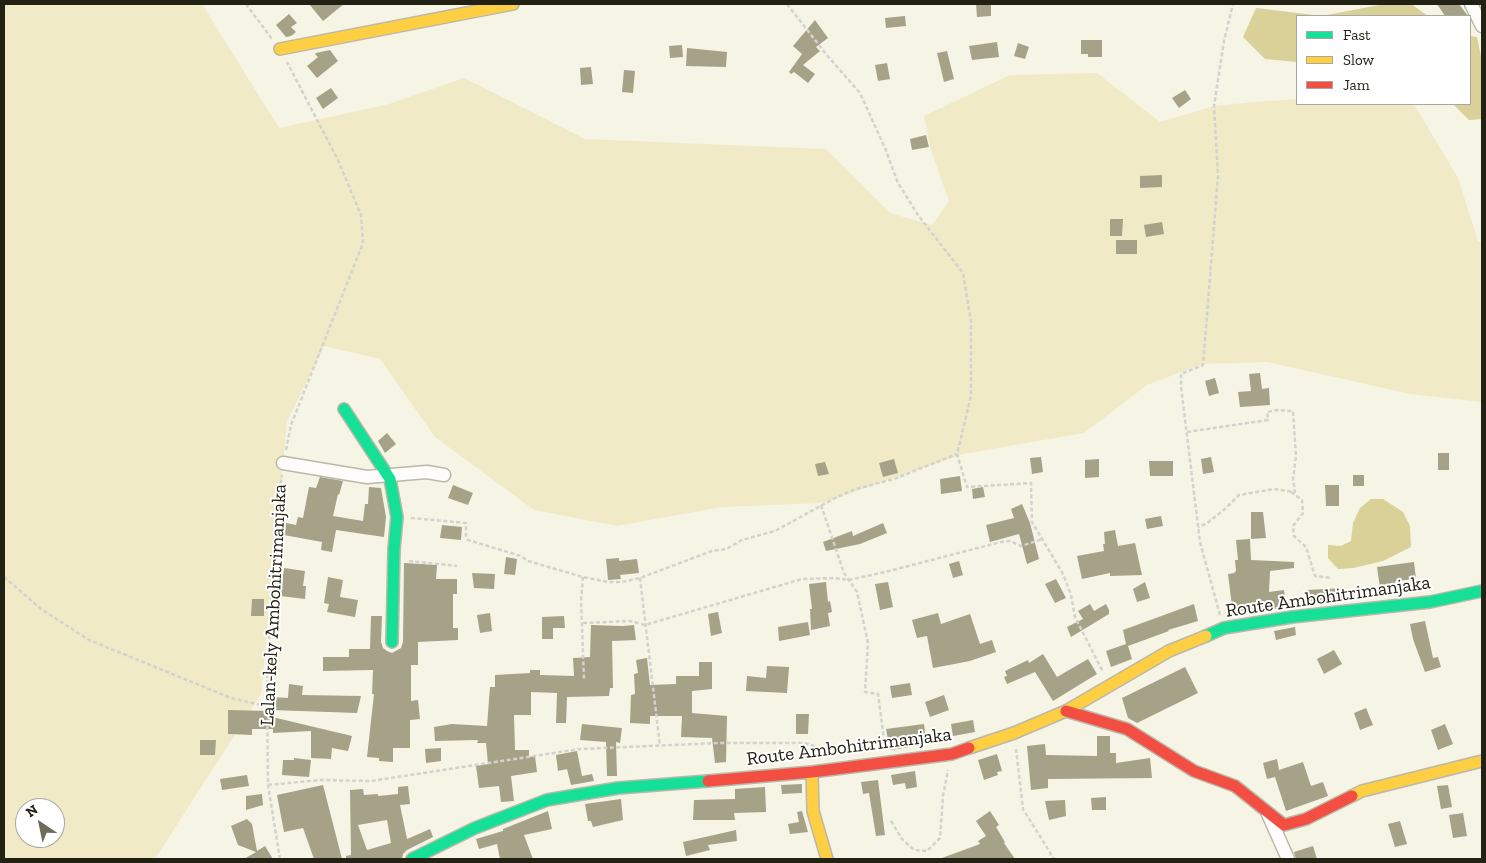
<!DOCTYPE html>
<html>
<head>
<meta charset="utf-8">
<style>
	body { margin:0 }
	#map { position:relative; width:1486px; height:863px; overflow:hidden; background:#f6f4e5; font-family:"Zilla Slab",serif }
	canvas { display:block }
	.frame { position:absolute; inset:0; border:5px solid #232113; pointer-events:none }
	.legend { position:absolute; left:1296px; top:15px; width:175px; height:90px; box-sizing:border-box; background:#fff; border:1px solid #a7a6a1; margin:0; padding:6px 9px; list-style:none; font-size:15px; color:#232113 }
	.legend li { display:flex; align-items:center; gap:10px; height:25px }
	.legend b { width:25px; border:1px solid #a7a6a1 }
	.north { position:absolute; left:15px; top:798px; width:50px; height:50px; box-sizing:border-box; background:#fff; border:1px solid #a7a6a1; border-radius:50%; rotate:326deg; font-size:14px; font-weight:700; line-height:20px; text-align:center; color:#232113 }
	.north::after { content:''; display:block; margin:auto; width:18px; height:22px; background:#6d6b5c; clip-path:polygon(50% 0,100% 100%,50% 72%,0 100%) }
</style>
</head>
<body>
<div id="map">
<canvas width="1486" height="863"></canvas>
<div class="frame"></div>
<ul class="legend">
<li><b style="height:6px;background:#16e098"></b>Fast</li>
<li><b style="height:6px;background:#ffcf43"></b>Slow</li>
<li><b style="height:6px;background:#f24e42"></b>Jam</li>
</ul>
<div class="north">N</div>
</div>
<script>
const c = document.querySelector('canvas').getContext('2d');
c.lineJoin = 'round';
function fill(path, color) {
  c.fillStyle = color;
  c.fill(path, 'evenodd');
}
function shape(rows) {
  const path = new Path2D();
  for (const r of rows) {
    path.moveTo(r[0], r[1]);
    for (let i = 2; i < r.length; i += 2) path.lineTo(r[i], r[i + 1]);
  }
  return path;
}
function stroke(path, color, width, dash) {
  c.strokeStyle = color;
  c.lineWidth = width;
  c.lineCap = dash ? 'butt' : 'round';
  c.setLineDash(dash || []);
  c.stroke(path);
}
function drawText(font, color, halo, rows, align = 'center') {
  c.font = font + ' "Zilla Slab",serif';
  c.lineWidth = 4;
  c.setLineDash([]);
  c.textBaseline = 'middle';
  c.strokeStyle = halo;
  c.fillStyle = color;
  for (const [text, x, y, turn = 0] of rows) {
    c.save();
    c.translate(x, y);
    c.rotate((+turn || 0) * Math.PI / 180);
    c.textAlign = isNaN(turn) ? turn : align;
    if (halo) c.strokeText(text, 0, 0);
    c.fillText(text, 0, 0);
    c.restore();
  }
}
const green = shape([
	[4,4,202,4,279,128,389,104,464,78,585,139,826,149,890,213,932,225,949,201,931,150,924,116,1010,75,1097,73,1160,122,1214,106,1254,102,1297,99,1297,104,1414,104,1458,178,1478,241,1482,242,1482,402,1410,394,1267,362,1202,364,1147,385,1084,433,963,454,822,503,722,507,617,526,534,510,435,437,380,359,324,346,287,422,261,694,155,859,4,859],
	[25,808,55,808,55,838,25,838]
]);
const forest = shape([
	[1384,4,1411,4,1428,16,1297,16,1297,62,1265,59,1243,37,1256,8,1322,16],
	[1470,36,1477,37,1482,61,1482,119,1469,120,1453,104,1470,104],
	[1371,499,1383,499,1403,512,1410,526,1411,547,1383,561,1353,568,1338,569,1328,558,1328,545,1341,546,1351,541,1353,523,1360,508]
]);
const building = shape([
	[309,4,344,4,323,21],
	[976,4,991,4,991,16,977,17],
	[1437,4,1459,4,1468,16,1445,16],
	[289,14,297,23,291,27,296,32,291,36,286,37,276,25],
	[905,16,906,26,886,28,885,18],
	[815,20,828,38,816,47,820,51,803,65,815,74,808,83,794,72,791,74,789,72,802,54,793,46],
	[1081,40,1102,40,1102,57,1088,57,1088,54,1081,54],
	[997,42,999,57,972,60,969,46],
	[1018,43,1029,47,1025,59,1014,56],
	[682,45,683,57,670,58,669,46],
	[687,48,727,52,726,67,686,66],
	[330,50,338,61,317,78,307,66,318,57,315,54,316,53],
	[947,51,954,79,944,82,937,53],
	[887,63,890,79,878,81,875,65],
	[591,67,593,84,581,85,580,68],
	[624,70,635,71,633,93,622,92],
	[331,88,338,98,323,109,316,98],
	[1185,90,1191,99,1179,108,1172,98],
	[926,135,929,147,912,150,910,139],
	[1162,175,1162,187,1140,188,1140,176],
	[1110,219,1123,219,1122,236,1110,236],
	[1162,222,1164,234,1146,237,1144,225],
	[1116,240,1137,240,1137,254,1116,254],
	[1260,373,1262,389,1269,388,1270,405,1240,407,1238,392,1251,391,1249,374],
	[1215,378,1219,393,1209,396,1205,381],
	[387,433,396,444,385,453,378,441],
	[1438,453,1449,453,1449,470,1438,470],
	[1041,457,1043,472,1032,474,1030,458],
	[1211,457,1214,472,1203,474,1201,459],
	[894,459,898,473,883,477,879,463],
	[1099,459,1099,477,1085,478,1085,460],
	[1149,461,1173,461,1173,476,1150,476],
	[825,462,829,474,818,476,815,464],
	[1353,475,1364,475,1364,486,1353,486],
	[960,476,962,491,941,494,940,479],
	[320,477,343,481,339,495,338,494,333,516,363,521,365,504,368,504,369,487,381,488,386,517,384,537,336,530,332,552,321,550,322,542,284,535,286,523,296,525,298,517,303,518,309,487,316,488],
	[453,485,473,493,468,505,448,498],
	[1325,485,1339,485,1339,506,1326,506],
	[983,487,985,497,973,499,972,489],
	[1022,504,1030,523,1039,559,1027,564,1019,534,990,542,986,525,1014,518,1011,509],
	[1251,512,1263,512,1266,538,1251,539],
	[1161,516,1163,526,1147,529,1145,519],
	[883,523,887,533,860,544,826,551,823,542,852,531,853,536],
	[442,525,462,527,461,540,440,538],
	[1115,530,1118,546,1135,543,1142,575,1110,576,1110,573,1082,579,1077,556,1104,551,1103,544,1105,544,1104,532],
	[1250,539,1251,560,1294,562,1294,568,1270,571,1269,592,1284,590,1286,607,1262,611,1262,608,1238,611,1237,605,1232,606,1228,574,1234,573,1236,571,1235,560,1238,560,1236,540],
	[506,557,517,559,515,575,504,574],
	[619,558,619,561,637,559,639,573,620,575,621,579,608,580,606,559],
	[959,561,963,575,953,578,949,564],
	[1414,562,1416,579,1395,581,1396,586,1380,588,1377,567],
	[404,563,437,565,436,579,457,579,457,594,453,594,453,628,458,628,458,640,418,642,418,665,411,665,411,701,418,700,420,719,410,720,410,748,393,748,393,762,379,761,379,758,367,757,374,694,372,694,373,670,323,671,323,657,349,657,349,649,370,649,371,616,382,616,381,642,383,648,387,651,392,653,401,648,403,642],
	[284,568,305,571,303,586,306,586,305,599,280,596],
	[472,573,495,574,494,589,474,588],
	[328,577,343,580,340,597,358,600,355,617,327,612,329,604,324,603],
	[1056,579,1066,598,1055,603,1045,584],
	[826,582,828,602,830,601,832,612,828,613,830,626,811,630,810,609,812,609,809,584],
	[888,582,893,607,880,610,875,584],
	[1145,582,1150,598,1137,602,1133,589],
	[1344,588,1345,598,1307,601,1307,590],
	[252,599,264,599,264,616,251,616],
	[1090,604,1094,611,1106,604,1109,610,1109,614,1071,637,1067,627,1083,619,1078,611],
	[1194,604,1198,621,1168,630,1169,631,1128,646,1132,659,1111,667,1106,651,1126,644,1123,630],
	[718,612,722,633,711,636,708,614],
	[490,613,492,631,480,633,477,615],
	[938,613,941,624,970,614,980,644,992,640,996,652,970,661,933,668,927,636,917,638,912,620],
	[564,616,565,628,553,628,553,639,542,639,542,617],
	[1425,621,1433,658,1438,657,1441,667,1425,672,1413,639,1410,624],
	[808,622,810,635,779,641,778,627],
	[591,625,623,626,634,625,636,640,612,641,613,688,610,688,609,696,567,697,566,723,556,723,557,693,531,692,531,715,514,715,515,750,529,750,529,757,535,756,537,772,511,776,514,801,501,802,499,786,479,788,476,766,488,764,486,743,477,743,478,740,435,741,434,727,452,724,487,726,490,687,495,687,495,675,530,673,530,670,540,670,540,675,574,676,573,658,590,657],
	[1295,627,1296,635,1276,640,1274,631],
	[1334,650,1342,664,1324,674,1317,659],
	[1043,654,1057,677,1088,659,1097,674,1053,701,1035,672,1007,684,1004,677,1007,676,1005,671,1028,660,1029,663],
	[647,658,650,685,676,684,676,676,699,676,699,662,712,662,712,689,692,691,692,713,727,716,726,762,715,763,712,738,681,737,682,716,650,716,650,724,630,723,631,695,635,694,634,674,638,673,636,660],
	[767,666,789,667,787,693,746,691,747,676,766,678],
	[1185,667,1198,693,1137,723,1128,718,1122,698],
	[910,683,912,695,892,698,890,686],
	[289,684,303,686,302,695,361,696,357,713,271,710,272,697,288,698],
	[944,695,949,710,930,717,925,702],
	[1366,708,1373,725,1360,730,1354,713],
	[228,710,269,711,268,716,352,736,348,751,332,748,331,759,311,758,311,731,273,733,273,729,252,729,252,735,228,734],
	[796,714,809,714,808,734,796,734],
	[973,720,975,732,953,736,951,724],
	[582,724,622,728,620,743,616,742,617,776,607,776,606,742,580,740],
	[924,724,926,739,917,740,918,746,890,750,886,729],
	[1445,724,1453,744,1438,750,1431,730],
	[1097,736,1110,736,1110,753,1116,753,1116,763,1150,758,1152,778,1048,779,1048,788,1031,790,1027,746,1045,744,1046,755,1097,756],
	[200,740,216,740,215,755,200,755],
	[441,748,441,761,426,763,425,749],
	[577,751,582,776,592,774,594,781,571,785,567,769,558,771,556,755],
	[997,754,1002,771,997,772,998,775,984,780,978,760],
	[294,758,311,760,309,777,282,775,283,760,294,760],
	[1277,759,1279,770,1303,762,1311,786,1323,782,1328,796,1286,811,1275,777,1267,779,1263,763],
	[915,771,917,787,906,789,905,783,893,785,891,775],
	[247,775,249,786,222,790,220,779],
	[878,780,885,835,876,836,869,793,863,794,861,782],
	[802,784,802,793,782,794,781,785],
	[323,785,342,859,314,859,303,828,284,832,277,795],
	[1448,785,1452,807,1441,809,1437,786],
	[408,786,410,804,400,805,407,839,430,829,433,837,407,850,403,854,402,859,346,859,346,856,351,855,350,790,363,789,364,795,378,794,378,796,398,794,398,787],
	[387,820,391,843,367,850,358,825],
	[765,787,766,812,734,813,735,820,693,820,694,800,735,799,735,789],
	[262,794,263,805,246,810,246,796],
	[1106,797,1106,810,1092,810,1091,798],
	[621,799,623,820,593,827,591,821,588,821,585,804],
	[1065,800,1066,816,1049,820,1045,801],
	[548,811,552,829,524,835,533,859,500,859,497,844,479,849,476,839,503,831,503,829],
	[802,811,808,832,790,834,788,824,799,822,797,812],
	[990,811,999,825,996,827,1005,842,1004,843,1015,859,942,859,942,858,980,844,978,841,986,836,976,821],
	[1463,813,1467,836,1453,838,1449,815],
	[247,819,252,824,257,851,265,846,273,859,244,859,256,852,238,845,231,826],
	[1400,821,1407,844,1395,847,1388,824],
	[736,830,737,841,708,845,710,850,686,856,683,842],
	[1313,846,1317,859,1296,859,1294,852]
]);
const path = shape([
	[246,4,272,39],
	[787,4,826,54,860,93,885,148,898,183,918,215,963,273,971,322,971,396,957,454,967,487,1031,483,1032,522,1063,574,1071,595,1075,617,1103,672],
	[1187,432,1268,420,1267,412,1276,410,1293,411,1296,456,1293,479,1295,492,1274,489,1239,495,1226,508,1206,524,1198,527],
	[286,450,291,425,363,243,361,215,338,160,287,62],
	[1291,492,1302,500,1303,513,1293,526,1294,536,1306,547,1315,576,1331,578],
	[821,505,844,573,857,592,868,643,865,692,878,694,885,747],
	[411,518,466,523,466,536,468,540,521,556,528,561,583,577,608,582,622,582,640,578,712,551,726,549,742,540,775,531,835,498,856,489,894,479,957,454],
	[409,561,457,566],
	[4,577,41,609,89,640,231,698,266,706],
	[583,577,581,601,584,679],
	[640,578,660,746],
	[1220,615,1200,542,1181,387,1181,374,1203,365,1218,176,1214,106,1224,41,1233,4],
	[583,623,630,621,645,625,802,579,834,578,849,580,889,571,1001,542,1010,541,1021,546,1043,539],
	[1016,749,1023,809,1054,859],
	[268,785,320,780,371,781,580,749,719,743,804,743,828,750,829,754],
	[891,821,902,839,914,850,927,851,940,838,943,796,948,770],
	[280,859,268,785,267,684,275,519,282,475]
]);
const street = shape([
	[1471,4,1482,26],
	[283,463,367,477,427,472,444,475],
	[1268,814,1288,859]
]);
const fast = shape([
	[344,409,390,479,397,517,394,549,392,642],
	[1206,636,1224,628,1292,617,1430,602,1482,591],
	[412,859,475,828,547,800,618,788,708,781]
]);
const slow = shape([
	[280,49,513,4],
	[969,748,1014,733,1066,711,1169,651,1206,636],
	[812,772,813,811,827,859],
	[1352,796,1362,791,1482,761]
]);
const jam = shape([
	[1066,711,1127,729,1194,771,1235,786,1284,825,1306,819,1352,796],
	[708,781,812,772,952,754,969,748]
]);
const streetNames = [
	["Route Ambohitrimanjaka",1328,597,-8],
	["Lalan-kely Ambohitrimanjaka",274,605,-87],
	["Route Ambohitrimanjaka",849,747,-7]
];
fill(green, '#f0ebc6');
fill(forest, '#d9d197');
fill(building, '#a5a287');
stroke(street, '#b9b8aa', 15);
stroke(fast, '#b9b8aa', 14);
stroke(slow, '#b9b8aa', 14);
stroke(jam, '#b9b8aa', 14);
stroke(path, '#d3d2cd', 2.5, [4, 2.5]);
stroke(street, '#fefdfb', 12);
stroke(fast, '#16e098', 11);
stroke(slow, '#ffcf43', 11);
stroke(jam, '#f24e42', 11);
drawText('19px', '#232113', '#fff', streetNames);
</script>
</body>
</html>
